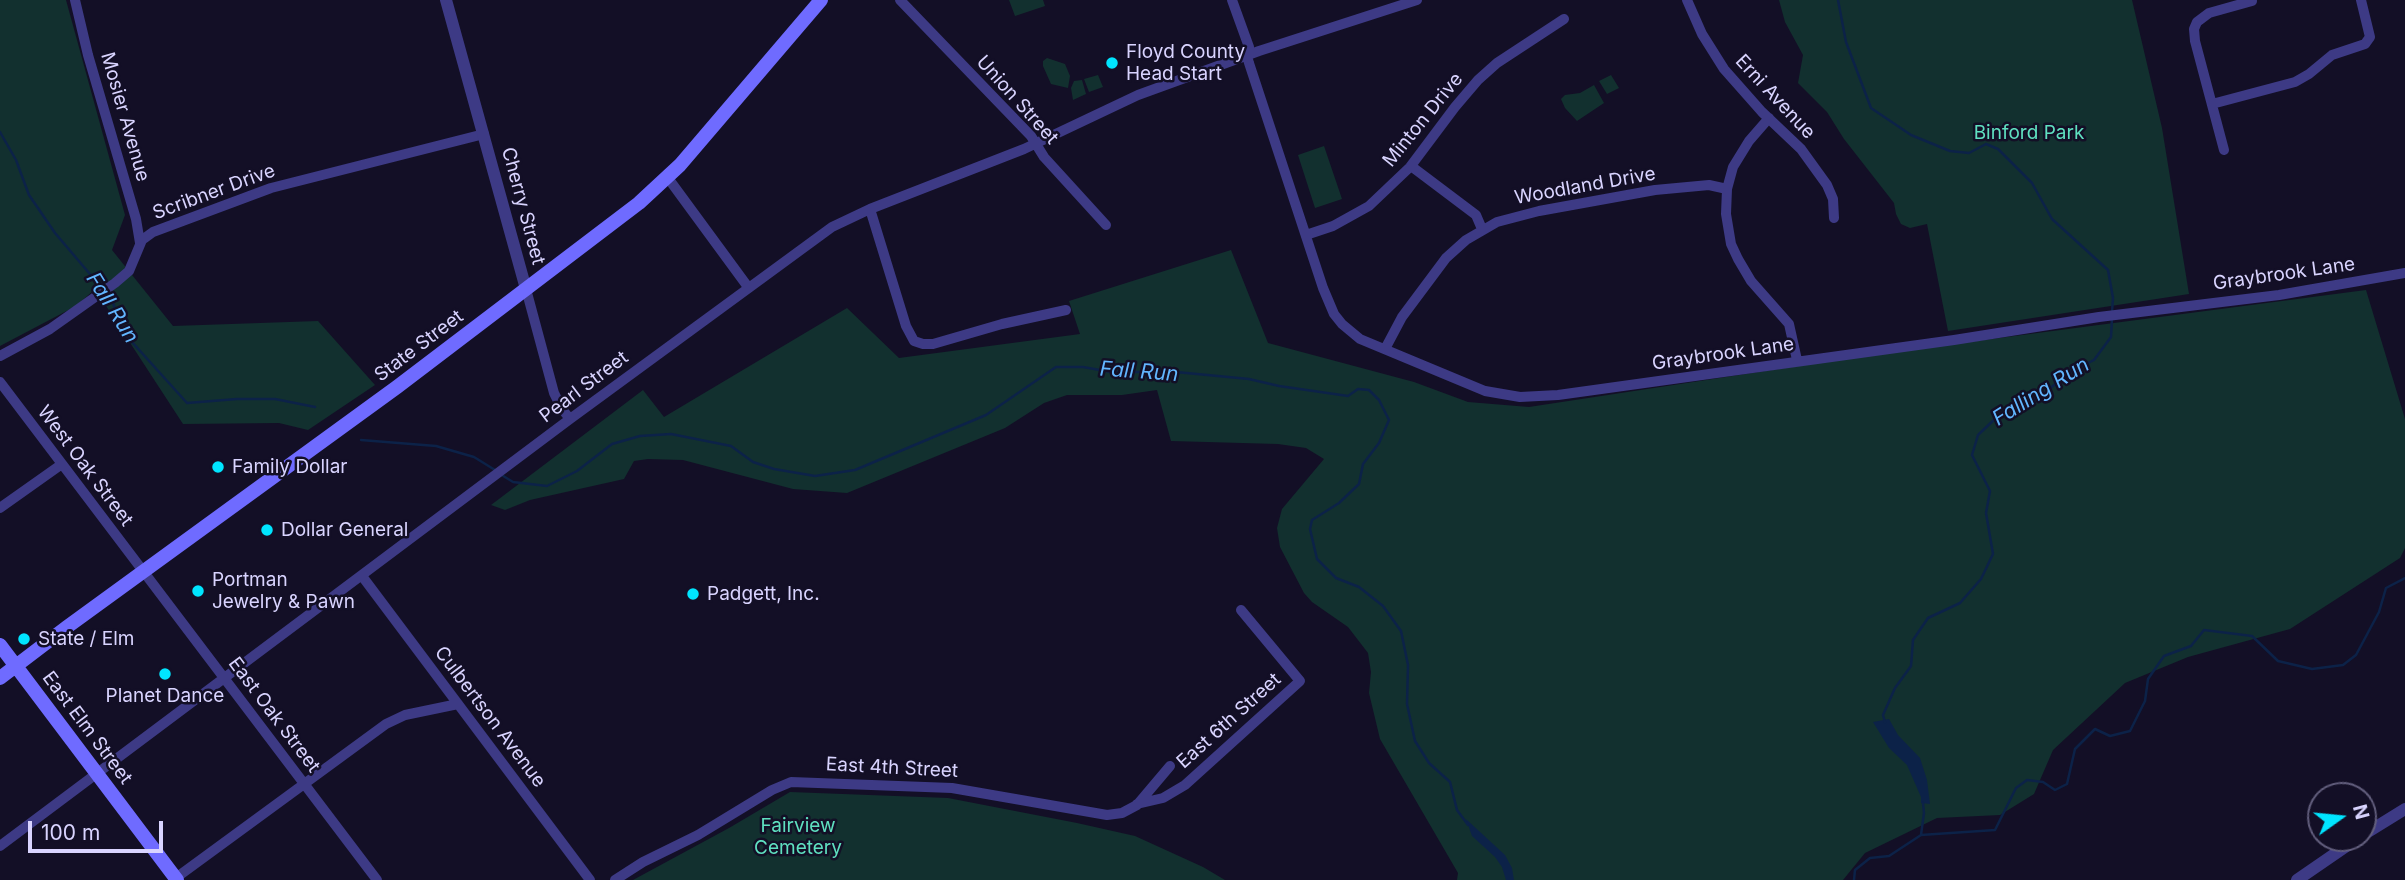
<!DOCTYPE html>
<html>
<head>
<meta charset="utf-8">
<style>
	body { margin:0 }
	#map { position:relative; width:2405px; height:880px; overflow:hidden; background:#130f26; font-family:Inter,sans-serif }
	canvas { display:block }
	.north { position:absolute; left:2307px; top:782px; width:70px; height:70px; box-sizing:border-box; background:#130f26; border:2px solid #625e7d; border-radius:50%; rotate:75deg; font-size:19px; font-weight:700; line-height:28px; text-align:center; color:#d9d4ff }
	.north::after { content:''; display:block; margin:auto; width:24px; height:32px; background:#00e5ff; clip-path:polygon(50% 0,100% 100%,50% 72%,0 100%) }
	.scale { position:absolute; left:28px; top:821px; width:135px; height:32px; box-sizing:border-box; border:4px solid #d9d4ff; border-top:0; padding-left:9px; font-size:21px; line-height:24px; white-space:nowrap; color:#d9d4ff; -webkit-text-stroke:5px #130f26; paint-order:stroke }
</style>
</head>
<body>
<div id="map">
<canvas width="2405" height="880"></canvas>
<div class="north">N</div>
<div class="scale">100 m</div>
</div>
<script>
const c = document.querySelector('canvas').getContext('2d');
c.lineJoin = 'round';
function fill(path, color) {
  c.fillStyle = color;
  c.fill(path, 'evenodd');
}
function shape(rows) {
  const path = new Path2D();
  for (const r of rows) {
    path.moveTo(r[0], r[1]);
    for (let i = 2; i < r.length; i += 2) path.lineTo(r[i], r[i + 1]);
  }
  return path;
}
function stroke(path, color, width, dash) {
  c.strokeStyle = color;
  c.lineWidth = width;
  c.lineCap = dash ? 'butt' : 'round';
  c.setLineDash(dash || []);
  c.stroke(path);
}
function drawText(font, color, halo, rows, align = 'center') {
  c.font = font + ' Inter,sans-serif';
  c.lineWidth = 5;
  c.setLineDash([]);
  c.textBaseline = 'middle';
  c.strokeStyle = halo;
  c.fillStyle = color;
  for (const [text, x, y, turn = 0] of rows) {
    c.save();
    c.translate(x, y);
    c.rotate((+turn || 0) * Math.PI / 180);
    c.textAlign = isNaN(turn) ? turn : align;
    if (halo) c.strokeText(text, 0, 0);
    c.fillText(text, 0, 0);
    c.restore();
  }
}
const green = shape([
	[0,0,66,0,125,215,112,250,173,326,318,321,375,385,308,430,279,423,183,424,95,289,76,306,0,346],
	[1009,0,1043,0,1045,6,1015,16],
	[1779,0,2132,0,2162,128,2189,294,1948,331,1927,224,1910,228,1901,224,1896,214,1894,203,1844,139,1827,112,1798,83,1803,55,1785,22],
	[1047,58,1065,64,1070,76,1068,88,1051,84,1043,66,1043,61],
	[1098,75,1103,87,1089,92,1084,79],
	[1611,75,1619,88,1607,94,1599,81],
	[1082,80,1086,94,1073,100,1071,88,1074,81],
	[1594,85,1604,103,1577,121,1565,108,1561,99,1565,95,1580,93],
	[1324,146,1342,199,1315,208,1298,155],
	[1231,250,1268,343,1414,382,1468,402,1529,407,1877,354,2366,290,2405,419,2405,548,2400,558,2290,629,2188,657,2125,683,2053,750,2034,794,2000,815,1937,818,1865,853,1843,880,1457,880,1458,873,1380,739,1369,693,1371,672,1368,653,1348,627,1312,602,1304,593,1280,547,1277,528,1282,509,1324,459,1306,448,1278,444,1171,441,1157,390,1122,395,1067,395,1044,403,1005,428,847,493,793,489,683,460,648,459,634,461,624,479,530,500,505,510,491,505,643,390,664,417,847,308,899,358,1080,334,1069,301],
	[790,792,948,798,1077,823,1135,836,1203,867,1225,880,633,880,729,828]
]);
const water = shape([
	[1889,719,1898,735,1920,758,1927,780,1930,804,1921,803,1921,797,1907,765,1889,748,1873,722],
	[1466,819,1505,855,1512,868,1514,880,1506,880,1502,867,1495,857,1472,836]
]);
const stream = shape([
	[1838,0,1846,42,1871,108,1911,135,1950,151,1969,153,1986,144,1998,149,2032,183,2052,219,2108,270,2113,298,2112,312],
	[0,132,16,160,29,195,55,233,112,300,123,332,187,403,237,399,275,399,315,407],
	[361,440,436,446,474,457,495,470],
	[500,474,513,482,547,486,577,471,612,444,640,436,671,434,731,446,753,462,774,469,815,476,855,470,986,415,1056,367,1083,367,1111,372,1176,372,1249,379,1279,386,1348,396,1358,389,1369,390,1379,400,1389,420,1379,443,1363,464,1359,484,1339,503,1312,520,1310,529,1317,559,1336,578,1359,587,1383,606,1401,631,1408,665,1407,704,1415,741,1429,763,1450,782,1457,810,1468,825],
	[1885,722,1883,715,1895,688,1911,666,1913,640,1928,618,1960,603,1981,579,1993,554,1986,513,1990,491,1972,455,1978,435,1998,416,2042,395,2070,372,2094,360,2111,337,2112,319],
	[1921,835,1924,813,1923,803],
	[1854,880,1855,870,1870,858,1889,856,1921,835,1995,830,2016,788,2027,780,2043,782,2055,790,2067,784,2075,749,2095,729,2110,736,2130,731,2145,701,2148,679,2164,656,2191,646,2204,630,2252,636,2278,661,2312,669,2343,665,2356,655,2379,612,2386,588,2405,578]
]);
const minor = shape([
	[75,0,88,55,136,219,140,243],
	[900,0,1031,136,1044,157,1106,225],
	[1232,0,1249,47,1247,56,1249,63,1323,288,1334,314,1342,324,1360,339,1485,391,1520,397,1558,395,1954,340,2099,317,2279,295,2405,273],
	[1687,0,1702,34,1724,69,1762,112,1801,149,1827,185,1833,199,1834,218],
	[2212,104,2295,82,2309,74,2332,55,2365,44,2370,37,2361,0],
	[1769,118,1749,141,1733,167,1727,189,1726,214,1731,244,1738,259,1751,281,1789,324,1797,360],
	[2224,150,2195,41,2194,29,2197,22,2209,13,2252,1],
	[1411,166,1476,215,1482,229],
	[668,178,748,287],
	[870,209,906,326,914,341,923,344,933,344,1002,324,1066,310],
	[1306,235,1333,226,1369,206,1410,167,1455,107,1478,80,1497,63,1564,19],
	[526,289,554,393,562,409,570,419],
	[1385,349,1402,317,1446,258,1466,240,1497,222,1539,211,1655,190,1709,185,1727,189],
	[0,356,50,329,115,283,129,271,142,240,153,232,271,188,484,134],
	[0,382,377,880],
	[0,508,62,464],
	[362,576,590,880],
	[1137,804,1163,798,1185,785,1300,681,1241,610],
	[0,846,570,419,832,227,870,209,1024,149,1138,95,1259,51,1417,0],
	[173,880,386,724,405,715,458,704],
	[615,880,643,862,698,835,772,790,791,782,952,788,1107,815,1122,813,1137,805,1170,766]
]);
const tertiary = shape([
	[446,0,526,289],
	[2363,835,2405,809],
	[2297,880,2358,838]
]);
const secondary = shape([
	[0,645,177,880],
	[0,678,67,627,397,387,639,203,680,165,821,0]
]);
const markers = [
	[1112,63,7,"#00e5ff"],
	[218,467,7,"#00e5ff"],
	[267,530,7,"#00e5ff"],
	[198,591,7,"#00e5ff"],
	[693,594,7,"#00e5ff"],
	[24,639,7,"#00e5ff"],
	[165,674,7,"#00e5ff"]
];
const poiNames = [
	["Floyd County",1126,52],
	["Head Start",1126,74],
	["Family Dollar",232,467],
	["Dollar General",281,530],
	["Portman",212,580],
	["Jewelry & Pawn",212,602],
	["Padgett, Inc.",707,594],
	["State / Elm",38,639],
	["Planet Dance",165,696,"center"]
];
const streetNames = [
	["Erni Avenue",1775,97,47],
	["Union Street",1017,100,48],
	["Mosier Avenue",125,117,74],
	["Minton Drive",1423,120,-51],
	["Woodland Drive",1585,186,-10],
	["Scribner Drive",214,192,-20],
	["Cherry Street",523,206,75],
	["Graybrook Lane",2284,274,-8],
	["State Street",419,346,-37],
	["Graybrook Lane",1723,354,-8],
	["Pearl Street",584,387,-37],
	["West Oak Street",85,466,53],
	["East Oak Street",274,715,53],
	["Culbertson Avenue",490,717,53],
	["East 6th Street",1229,721,-42],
	["East Elm Street",87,728,53],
	["East 4th Street",892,768,3]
];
const parkNames = [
	["Binford Park",2029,133],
	["Fairview",798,826],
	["Cemetery",798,848]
];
const waterNames = [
	["Fall Run",112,308,58],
	["Fall Run",1139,372,4],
	["Falling Run",2041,392,-32]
];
fill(green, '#12302f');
fill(water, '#0c2248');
stroke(stream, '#0c2248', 2.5);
stroke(minor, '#3d3a85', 10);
stroke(tertiary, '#3d3a85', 12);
stroke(secondary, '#6f6bff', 14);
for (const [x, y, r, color] of markers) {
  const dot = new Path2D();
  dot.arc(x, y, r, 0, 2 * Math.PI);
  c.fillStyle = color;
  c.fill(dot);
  stroke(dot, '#130f26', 2.5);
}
drawText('19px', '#d9d4ff', '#130f26', poiNames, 'left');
drawText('19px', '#d9d4ff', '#130f26', streetNames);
drawText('19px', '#5fe0c0', '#130f26', parkNames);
drawText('italic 21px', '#62b6ff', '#130f26', waterNames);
</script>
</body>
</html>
